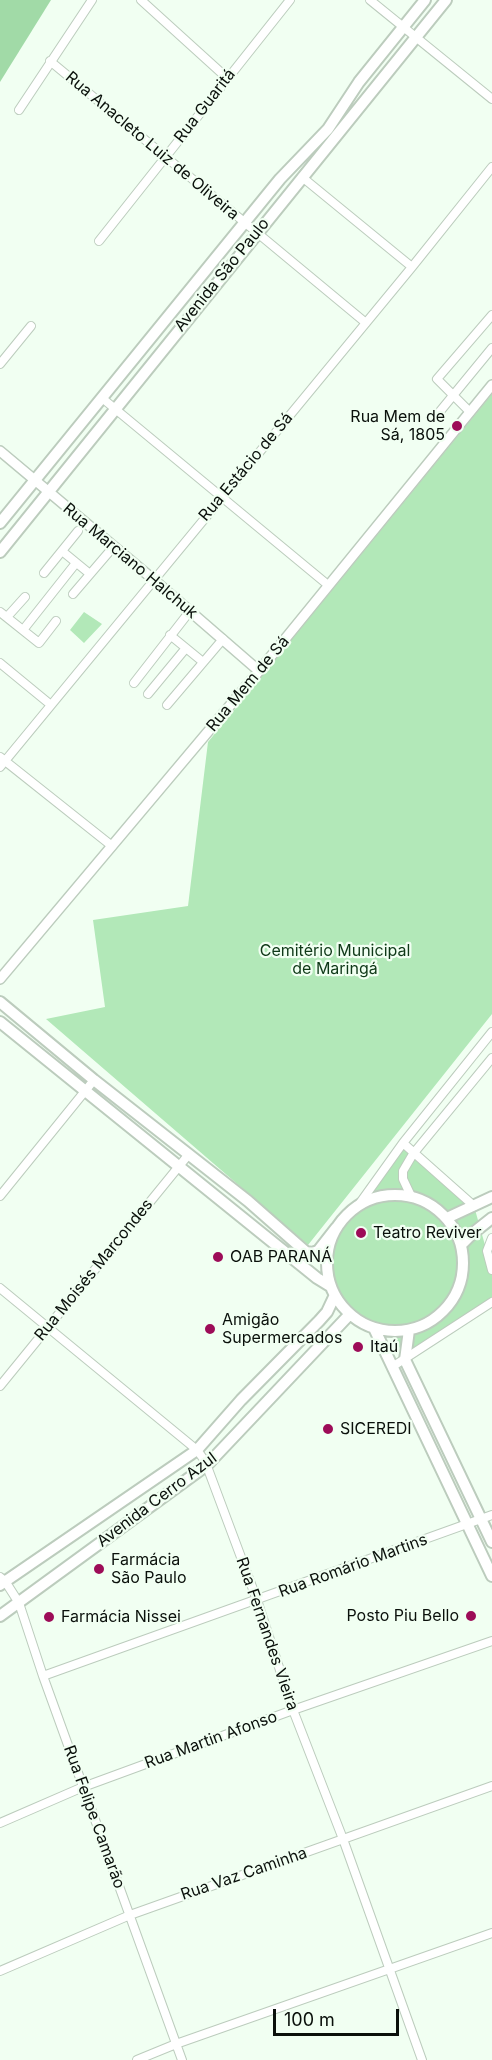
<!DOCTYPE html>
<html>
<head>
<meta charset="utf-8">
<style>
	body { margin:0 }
	#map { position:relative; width:492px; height:2060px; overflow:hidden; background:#f1fff2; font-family:Inter,sans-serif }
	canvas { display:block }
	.scale { position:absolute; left:273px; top:2009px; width:126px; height:27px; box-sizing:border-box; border:3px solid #0a100b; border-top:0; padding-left:8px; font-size:18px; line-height:21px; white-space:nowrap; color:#0a100b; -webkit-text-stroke:4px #f1fff2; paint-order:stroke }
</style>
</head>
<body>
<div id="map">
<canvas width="492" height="2060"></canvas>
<div class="scale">100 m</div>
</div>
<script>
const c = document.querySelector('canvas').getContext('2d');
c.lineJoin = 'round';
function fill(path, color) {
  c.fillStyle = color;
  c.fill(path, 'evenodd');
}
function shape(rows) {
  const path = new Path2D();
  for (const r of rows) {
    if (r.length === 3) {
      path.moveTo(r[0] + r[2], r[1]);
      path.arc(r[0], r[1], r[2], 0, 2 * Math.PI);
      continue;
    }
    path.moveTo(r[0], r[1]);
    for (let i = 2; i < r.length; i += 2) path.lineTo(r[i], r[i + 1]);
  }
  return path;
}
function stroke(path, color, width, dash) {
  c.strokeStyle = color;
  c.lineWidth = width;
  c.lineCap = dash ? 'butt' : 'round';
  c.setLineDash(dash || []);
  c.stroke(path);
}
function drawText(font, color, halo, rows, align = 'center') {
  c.font = font + ' Inter,sans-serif';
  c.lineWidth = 4.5;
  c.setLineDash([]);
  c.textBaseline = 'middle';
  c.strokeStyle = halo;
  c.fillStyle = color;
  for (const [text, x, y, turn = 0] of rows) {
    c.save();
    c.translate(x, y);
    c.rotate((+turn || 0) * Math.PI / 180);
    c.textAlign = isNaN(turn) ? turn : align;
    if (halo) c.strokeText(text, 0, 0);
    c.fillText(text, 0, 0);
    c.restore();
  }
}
const green = shape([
	[492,394,492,1014,308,1245,46,1019,105,1007,93,920,188,906,208,742],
	[84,612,102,624,84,643,70,630],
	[403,1143,474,1206,492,1270,492,1302,405,1360,392,1331,374,1328,361,1322,343,1307,330,1286,326,1266,328,1246,336,1228,346,1214,360,1203]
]);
const forest = shape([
	[0,0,51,0,0,82]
]);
const minor = shape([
	[141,0,227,78],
	[370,0,492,99],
	[50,61,366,323],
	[19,110,92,0],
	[302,177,412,267],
	[99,241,290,0],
	[0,364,31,326],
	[102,398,328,585],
	[470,412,437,379,492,315],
	[437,415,492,348],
	[62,551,90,574],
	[44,573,78,531],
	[73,594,109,552],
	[0,612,39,643,56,621],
	[7,617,25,597],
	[23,630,76,563],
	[170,635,203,662],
	[0,663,51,705],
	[134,683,190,611],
	[148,694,186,648],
	[167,705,223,639],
	[0,757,112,846],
	[0,767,412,267,492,167],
	[403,1143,474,1206],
	[0,1196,94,1080],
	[411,1196,403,1179,403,1171,413,1154,492,1058],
	[360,1203,403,1143,492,1032],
	[492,1238,487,1251,492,1270],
	[0,1288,197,1450,205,1461,257,1600,293,1710,343,1839,422,2060],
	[392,1367,492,1302],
	[0,1386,189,1154],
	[0,1577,5,1581,19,1603,43,1676,182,2060],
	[43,1676,492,1515],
	[0,1823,83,1787,293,1710,492,1641],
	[0,1971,130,1915,492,1786],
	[137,2060,176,2044,492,1933]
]);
const tertiary = shape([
	[0,451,154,580,259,671],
	[0,979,259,671,492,385]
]);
const secondary = shape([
	[0,523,280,179,328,129,359,82,425,0],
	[0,552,446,0],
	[0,1002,94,1080,248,1201,306,1252,312,1253,318,1251,336,1228],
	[0,1022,317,1278,330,1286],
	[395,1263,68],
	[447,1218,492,1197],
	[461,1245,473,1233,492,1218],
	[374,1328,492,1576],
	[409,1330,405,1360,492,1542],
	[0,1585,197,1450,241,1400,319,1321,327,1312,335,1295],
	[0,1616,207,1465,350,1314]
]);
const markers = [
	[457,426,6,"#9d0c58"],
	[361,1233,6,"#9d0c58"],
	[218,1257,6,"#9d0c58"],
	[210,1329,6,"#9d0c58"],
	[358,1347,6,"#9d0c58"],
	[328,1429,6,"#9d0c58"],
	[99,1569,6,"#9d0c58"],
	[471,1616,6,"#9d0c58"],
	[49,1617,6,"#9d0c58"]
];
const streetNames = [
	["Rua Guaritá",205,106,-52],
	["Rua Anacleto Luiz de Oliveira",152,146,40],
	["Avenida São Paulo",222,275,-51],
	["Rua Estácio de Sá",246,467,-50],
	["Rua Marciano Halchuk",130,561,40],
	["Rua Mem de Sá",248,684,-50],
	["Rua Moisés Marcondes",94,1270,-51],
	["Avenida Cerro Azul",157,1500,-37],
	["Rua Romário Martins",353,1566,-20],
	["Rua Fernandes Vieira",267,1634,71],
	["Rua Martin Afonso",211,1740,-20],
	["Rua Felipe Camarão",94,1817,70],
	["Rua Vaz Caminha",244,1874,-19]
];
const poiNames = [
	["Rua Mem de",445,417,"right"],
	["Sá, 1805",445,435,"right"],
	["Teatro Reviver",373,1233],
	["OAB PARANÁ",230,1257],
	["Amigão",222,1320],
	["Supermercados",222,1338],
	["Itaú",370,1347],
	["SICEREDI",340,1429],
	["Farmácia",111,1560],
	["São Paulo",111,1578],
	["Posto Piu Bello",459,1616,"right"],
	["Farmácia Nissei",61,1617]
];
const parkNames = [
	["Cemitério Municipal",335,951],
	["de Maringá",335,969]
];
fill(green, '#b2e8b8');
fill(forest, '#a1daa7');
stroke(minor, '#bcccbd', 10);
stroke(tertiary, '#bcccbd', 12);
stroke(secondary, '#bcccbd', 14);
stroke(minor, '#fff', 8);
stroke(tertiary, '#fff', 9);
stroke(secondary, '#fff', 10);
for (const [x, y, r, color] of markers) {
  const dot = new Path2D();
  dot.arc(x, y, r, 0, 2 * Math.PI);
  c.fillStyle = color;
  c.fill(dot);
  stroke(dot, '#f1fff2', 2);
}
drawText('16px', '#0a100b', '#f1fff2', streetNames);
drawText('16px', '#0a100b', '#f1fff2', poiNames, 'left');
drawText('16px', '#0f3918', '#f1fff2', parkNames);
</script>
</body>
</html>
